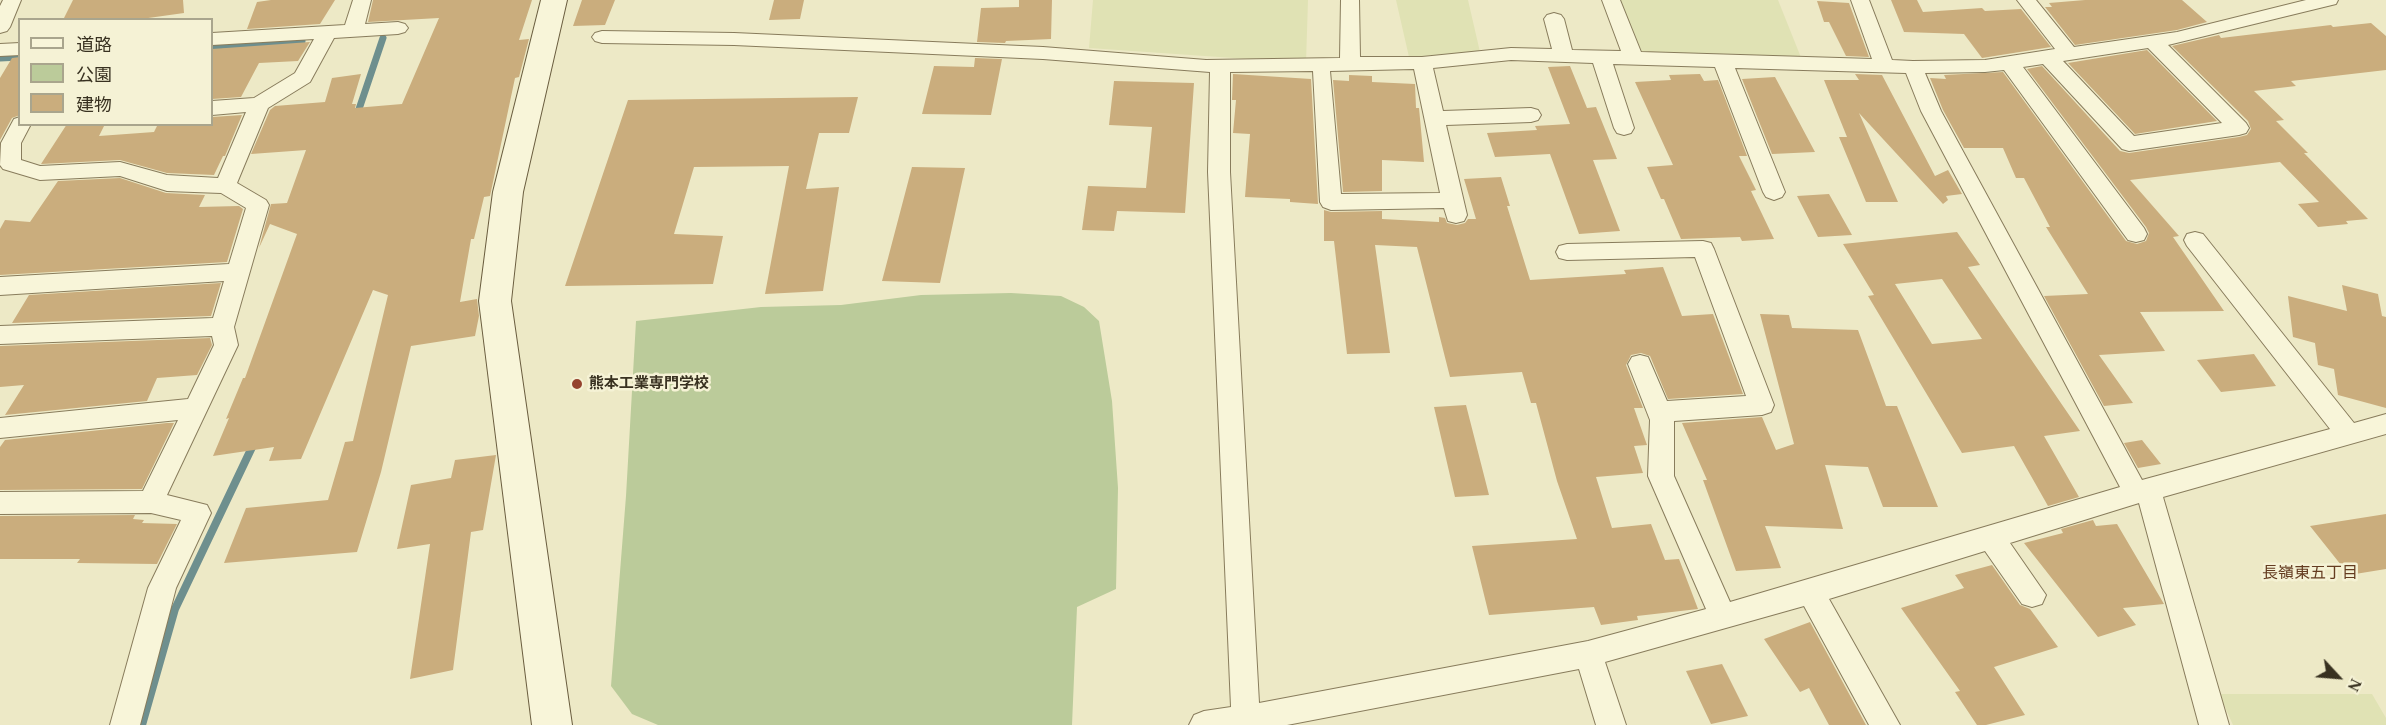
<!DOCTYPE html>
<html>
<head>
<meta charset="utf-8">
<style>
	body { margin:0 }
	#map { position:relative; width:2386px; height:725px; overflow:hidden; background:#ede9c6; font-family:"Times New Roman","Noto Sans JP",serif }
	canvas { display:block }
	.legend { position:absolute; left:18px; top:18px; width:195px; height:108px; box-sizing:border-box; background:#f5f2d5; border:2px solid #a9a58d; margin:0; padding:8px 10px; list-style:none; font-size:18px; color:#383120 }
	.legend li { display:flex; align-items:center; gap:12px; height:30px }
	.legend b { width:30px; border:2px solid #a9a58d }
	.north { position:absolute; left:2308px; top:647px; width:60px; height:60px; -webkit-text-stroke:4px #f5f2d5; paint-order:stroke; rotate:116deg; font-size:16px; font-weight:700; line-height:24px; text-align:center; color:#383120 }
	.north::after { content:''; display:block; margin:auto; width:21px; height:27px; background:#383120; clip-path:polygon(50% 0,100% 100%,50% 72%,0 100%) }
</style>
</head>
<body>
<div id="map">
<canvas width="2386" height="725"></canvas>
<ul class="legend">
<li><b style="height:8px;background:#f8f5d9"></b>道路</li>
<li><b style="height:16px;background:#bbcb9a"></b>公園</li>
<li><b style="height:16px;background:#caad7d"></b>建物</li>
</ul>
<div class="north">N</div>
</div>
<script>
const c = document.querySelector('canvas').getContext('2d');
c.lineJoin = 'round';
function fill(path, color) {
  c.fillStyle = color;
  c.fill(path, 'evenodd');
}
function shape(rows) {
  const path = new Path2D();
  for (const r of rows) {
    path.moveTo(r[0], r[1]);
    for (let i = 2; i < r.length; i += 2) path.lineTo(r[i], r[i + 1]);
  }
  return path;
}
function stroke(path, color, width, dash) {
  c.strokeStyle = color;
  c.lineWidth = width;
  c.lineCap = dash ? 'butt' : 'round';
  c.setLineDash(dash || []);
  c.stroke(path);
}
function drawText(font, color, halo, rows, align = 'center') {
  c.font = font + ' "Times New Roman","Noto Sans JP",serif';
  c.lineWidth = 5;
  c.setLineDash([]);
  c.textBaseline = 'middle';
  c.strokeStyle = halo;
  c.fillStyle = color;
  for (const [text, x, y, turn = 0] of rows) {
    c.save();
    c.translate(x, y);
    c.rotate((+turn || 0) * Math.PI / 180);
    c.textAlign = isNaN(turn) ? turn : align;
    if (halo) c.strokeText(text, 0, 0);
    c.fillText(text, 0, 0);
    c.restore();
  }
}
const farmland = shape([
	[1093,0,1308,0,1306,63,1089,48],
	[1396,0,1468,0,1480,52,1409,57],
	[1619,0,1778,0,1802,60,1643,55],
	[2219,694,2372,694,2386,718,2386,725,2233,725]
]);
const green = shape([
	[1011,293,1061,296,1084,307,1099,321,1112,401,1118,488,1116,589,1077,607,1072,725,658,725,632,714,611,686,626,496,636,321,761,307,841,305,921,295]
]);
const streamFar1 = shape([
	[212,46,302,41],
	[0,58,20,57],
	[357,115,383,38]
]);
const stream = shape([
	[142,725,175,609,254,443]
]);
const building = shape([
	[73,0,183,0,184,13,134,20,63,20],
	[271,0,335,0,320,24,247,29,257,2],
	[373,0,532,0,519,40,529,39,519,77,515,78,490,196,484,197,474,239,471,239,460,302,477,299,479,316,475,336,411,346,381,472,357,552,224,563,246,508,328,500,345,442,353,441,388,295,373,290,301,459,269,461,274,447,213,456,229,418,226,419,243,378,245,378,297,234,270,224,259,248,271,204,287,203,306,150,251,154,270,110,275,106,325,102,332,78,361,74,352,104,356,104,355,108,402,104,439,18,368,22],
	[582,0,615,0,605,25,573,26],
	[774,0,804,0,800,19,769,20],
	[1019,0,1052,0,1051,39,1006,41,1005,43,977,42,981,8,1019,7],
	[1891,0,1917,0,1923,12,1982,8,1985,11,2021,9,2051,47,1982,58,1964,34,1904,32],
	[2085,0,2182,0,2207,22,2177,30,2075,45,2045,7,2052,7,2049,3],
	[1817,1,1849,3,1869,57,1846,56,1829,22,1824,22],
	[2371,23,2386,36,2386,70,2291,81,2296,86,2254,91,2284,120,2276,121,2308,153,2304,153,2368,219,2346,221,2348,224,2318,227,2298,204,2319,202,2280,162,2130,180,2179,236,2173,237,2224,311,2140,312,2165,351,2099,355,2133,403,2104,406,2044,296,2088,294,2046,227,2050,227,2024,178,2016,178,2003,148,1964,148,1943,110,1930,78,1946,79,1944,75,2003,72,2126,241,2137,244,2146,241,2149,233,2146,227,2027,69,2042,66,2120,151,2129,153,2239,137,2247,135,2251,129,2248,121,2172,46,2219,35,2221,38,2331,25,2333,27],
	[310,42,298,61,259,63,241,97,212,99,212,49],
	[2147,50,2217,121,2135,134,2068,63],
	[20,57,20,115,12,118,0,140,0,78,12,58],
	[975,58,1002,59,991,115,922,114,934,66,974,67],
	[1570,66,1587,108,1596,107,1617,159,1593,160,1620,231,1579,234,1550,154,1495,157,1487,133,1537,130,1535,126,1570,124,1548,67],
	[1233,74,1311,79,1318,204,1290,202,1290,199,1245,197,1250,134,1233,133,1236,100,1232,100],
	[1700,74,1704,81,1718,80,1747,156,1739,156,1756,190,1751,191,1774,239,1742,241,1740,237,1681,239,1664,199,1661,199,1647,167,1673,165,1635,82,1671,80,1669,75],
	[1855,74,1882,75,1935,176,1948,170,1962,194,1946,196,1948,200,1943,204,1859,113,1898,202,1866,202,1839,137,1847,137,1824,80,1859,80],
	[1349,75,1372,76,1372,82,1415,84,1416,108,1419,108,1424,162,1382,160,1382,191,1343,192,1333,80,1349,81],
	[1775,77,1815,152,1772,154,1742,79],
	[1114,81,1194,83,1185,213,1117,211,1114,231,1082,230,1088,186,1146,188,1152,127,1109,125],
	[858,97,849,133,819,133,806,189,839,187,823,291,765,294,789,166,694,167,674,234,723,236,713,284,565,286,628,100],
	[242,115,225,156,223,156,214,175,167,173,120,160,41,164,67,124,105,124,99,136,154,132,158,124,212,124,212,117],
	[912,167,965,168,940,283,882,281],
	[1501,177,1510,206,1507,206,1530,280,1626,274,1624,270,1663,267,1682,316,1713,314,1743,394,1668,399,1650,356,1641,353,1631,355,1626,365,1643,408,1634,408,1647,445,1634,446,1643,473,1596,477,1612,528,1651,524,1665,560,1679,559,1698,609,1637,616,1638,620,1601,625,1594,607,1489,615,1472,546,1577,539,1557,481,1536,403,1531,403,1522,372,1450,377,1417,247,1375,245,1390,353,1347,354,1334,241,1324,241,1324,210,1331,212,1382,211,1382,219,1439,222,1439,217,1445,218,1447,223,1457,225,1465,223,1468,219,1476,219,1464,179],
	[120,178,166,193,205,195,199,207,239,206,243,209,227,262,0,275,0,229,5,220,30,222,58,181],
	[1829,194,1852,235,1818,237,1797,196],
	[1957,232,1980,265,1968,267,2080,431,2044,436,2079,497,2048,506,2014,446,1962,453,1868,296,1874,295,1843,244],
	[1942,279,1982,339,1932,344,1895,284],
	[221,283,211,316,12,323,29,295],
	[2342,285,2378,294,2382,316,2386,317,2386,408,2338,395,2334,369,2318,365,2315,343,2293,337,2288,296,2347,311],
	[1760,314,1789,315,1792,328,1858,330,1886,406,1897,406,1938,507,1883,507,1868,467,1825,465,1843,529,1765,526,1781,568,1736,571,1703,480,1707,480,1682,423,1762,417,1776,450,1794,444],
	[210,338,212,345,197,375,157,378,147,401,5,415,24,385,0,387,0,346],
	[2254,354,2276,386,2221,392,2197,360],
	[1466,405,1489,495,1455,497,1434,407],
	[167,423,174,423,142,489,0,490,0,447,5,440],
	[2142,440,2161,464,2138,468,2124,443],
	[496,455,483,530,471,532,453,670,410,679,430,544,397,549,411,485,451,478,455,460],
	[2386,514,2386,569,2349,575,2310,526],
	[135,515,133,519,144,520,142,523,177,524,157,564,77,563,80,559,0,559,0,516],
	[2093,520,2096,526,2117,524,2164,604,2123,608,2136,625,2098,637,2024,543,2063,533,2061,529],
	[1992,565,2020,605,2030,609,2058,647,1994,667,2025,715,1986,725,1977,725,1955,692,1960,691,1901,608,1964,588,1955,575],
	[1810,622,1866,725,1829,725,1809,688,1800,692,1764,639],
	[1722,664,1748,716,1711,724,1686,671]
]);
const street = shape([
	[3,0,21,0,10,27,7,31,0,33,0,6,3,0],
	[353,0,371,0,365,24,398,22,405,24,408,28,405,32,398,34,334,38,310,82,268,108,237,183,266,200,269,205,234,327,238,345,167,495,207,505,211,513,176,588,140,725,110,725,148,588,181,520,151,513,0,514,0,492,143,491,178,420,0,438,0,418,188,399,214,345,212,336,0,344,0,326,213,318,224,281,0,295,0,277,229,264,246,208,221,193,167,191,120,176,40,180,3,169,0,165,1,143,14,119,20,117,20,124,31,124,21,143,21,160,40,166,120,162,167,175,218,178,246,112,212,115,212,101,254,98,295,73,314,39,212,45,212,33,345,25,353,0],
	[1341,0,1359,0,1360,57,1422,57,1511,48,1552,49,1544,19,1547,15,1554,13,1561,15,1564,19,1572,50,1621,51,1602,0,1620,0,1641,52,1872,59,1851,0,1869,0,1892,60,1913,61,1985,60,2055,49,2017,0,2036,0,2074,47,2177,32,2306,0,2338,0,2336,4,2168,45,2246,123,2249,128,2246,133,2239,135,2129,151,2122,149,2043,64,2023,67,2144,228,2147,234,2144,240,2136,242,2128,240,2004,70,1985,72,1925,73,1941,111,2142,480,2330,429,2187,246,2184,240,2187,234,2195,232,2203,234,2354,423,2386,414,2386,434,2163,497,2229,725,2199,725,2139,503,2010,543,2046,595,2042,604,2032,607,2022,604,1985,551,1829,599,1900,725,1869,725,1804,606,1605,662,1626,725,1596,725,1579,669,1287,725,1189,725,1194,715,1204,711,1231,707,1208,172,1210,72,1043,59,734,45,602,43,595,41,592,37,595,33,602,31,734,33,1043,47,1206,60,1340,58,1341,0],
	[2148,48,2222,123,2134,136,2063,61,2148,48],
	[1511,60,1593,63,1614,128,1617,133,1624,135,1631,133,1634,128,1613,64,1715,67,1763,192,1766,197,1774,200,1782,197,1785,192,1735,68,1906,73,1921,111,2120,487,1730,602,1674,476,1674,421,1762,415,1771,412,1774,405,1714,249,1711,243,1703,241,1567,244,1559,246,1556,252,1559,258,1567,260,1695,257,1746,396,1667,401,1648,357,1640,355,1632,357,1628,364,1650,420,1648,476,1706,609,1588,641,1259,703,1230,172,1230,72,1313,71,1320,202,1323,207,1331,210,1444,208,1448,221,1456,223,1464,221,1467,215,1446,125,1531,122,1538,120,1541,115,1538,110,1531,108,1443,111,1433,68,1511,60],
	[1414,69,1440,193,1341,194,1330,71,1414,69],
	[20,43,20,55,0,56,0,44,20,43]
]);
const secondary = shape([
	[541,0,567,0,523,192,511,301,572,725,532,725,479,301,493,192,541,0]
]);
const markers = [
	[577,384,6,"#95432e"]
];
const poiNames = [
	["熊本工業専門学校",589,384]
];
const neighbourhoodNames = [
	["長嶺東五丁目",2310,574]
];
fill(farmland, '#e0e2b4');
fill(green, '#bbcb9a');
stroke(streamFar1, '#6e8f8e', 7);
stroke(stream, '#6e8f8e', 8);
fill(building, '#caad7d');
stroke(street, '#887c5c', 2);
stroke(secondary, '#6a5d3f', 2);
fill(street, '#f8f5d9');
fill(secondary, '#f8f5d9');
for (const [x, y, r, color] of markers) {
  const dot = new Path2D();
  dot.arc(x, y, r, 0, 2 * Math.PI);
  c.fillStyle = color;
  c.fill(dot);
  stroke(dot, '#f5f2d5', 2);
}
drawText('bold 15px', '#383120', '#f5f2d5', poiNames, 'left');
drawText('16px', '#643c20', '#f5f2d5', neighbourhoodNames);
</script>
</body>
</html>
